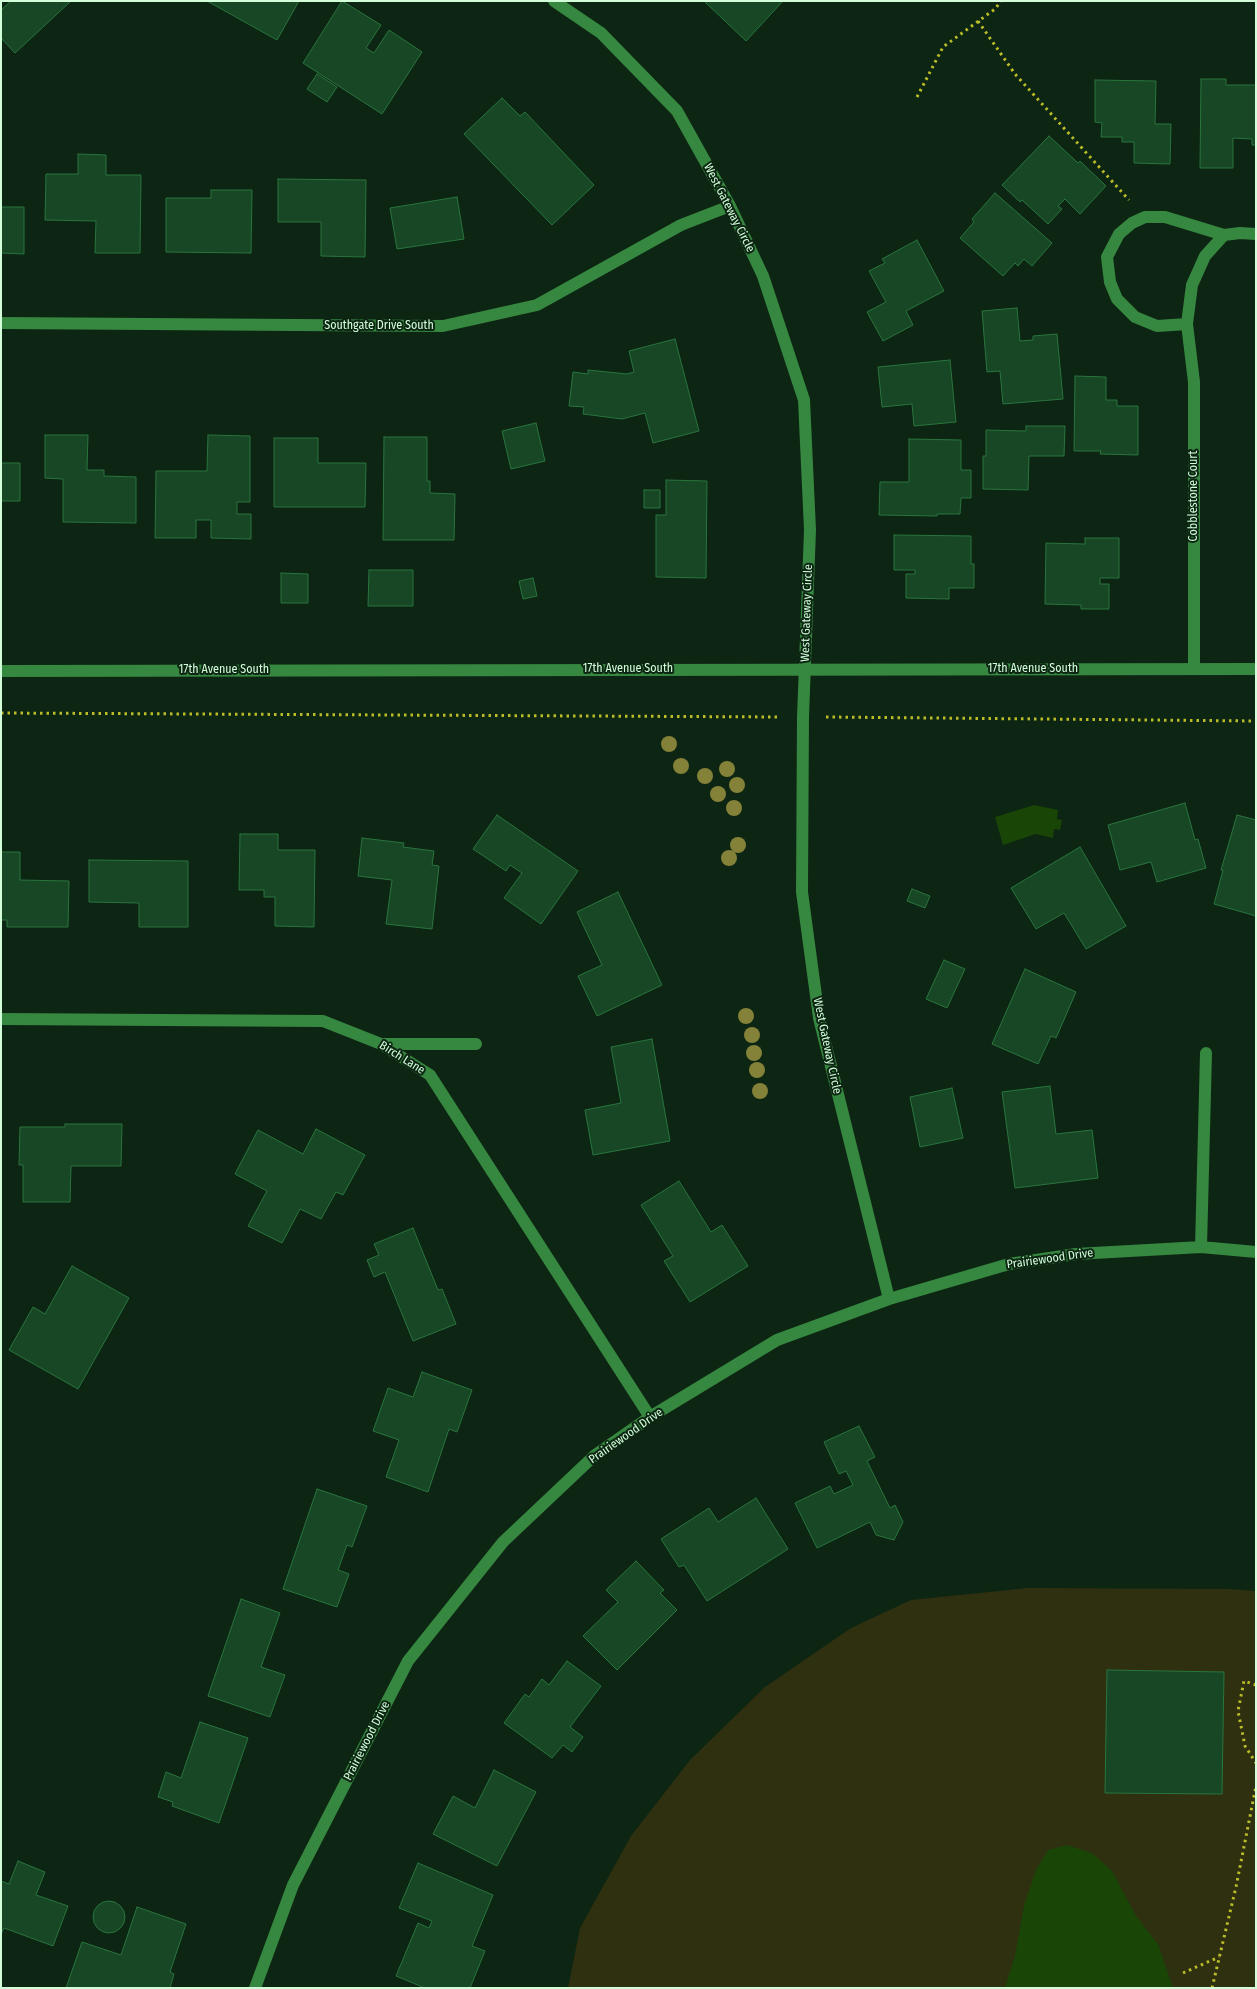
<!DOCTYPE html>
<html>
<head>
<meta charset="utf-8">
<style>
	body { margin:0 }
	#map { position:relative; width:1257px; height:1989px; overflow:hidden; background:#0d2513; font-family:"Fira Sans Condensed",sans-serif }
	canvas { display:block }
	.frame { position:absolute; inset:0; border:2px solid #d2ffda; pointer-events:none }
</style>
</head>
<body>
<div id="map">
<canvas width="1257" height="1989"></canvas>
<div class="frame"></div>
</div>
<script>
const c = document.querySelector('canvas').getContext('2d');
c.lineJoin = 'round';
function fill(path, color) {
  c.fillStyle = color;
  c.fill(path, 'evenodd');
}
function shape(rows) {
  const path = new Path2D();
  for (const r of rows) {
    if (r.length === 3) {
      path.moveTo(r[0] + r[2], r[1]);
      path.arc(r[0], r[1], r[2], 0, 2 * Math.PI);
      continue;
    }
    path.moveTo(r[0], r[1]);
    for (let i = 2; i < r.length; i += 2) path.lineTo(r[i], r[i + 1]);
  }
  return path;
}
function stroke(path, color, width, dash) {
  c.strokeStyle = color;
  c.lineWidth = width;
  c.lineCap = dash ? 'butt' : 'round';
  c.setLineDash(dash || []);
  c.stroke(path);
}
function drawText(font, color, halo, rows, align = 'center') {
  c.font = font + ' "Fira Sans Condensed",sans-serif';
  c.lineWidth = 4;
  c.setLineDash([]);
  c.textBaseline = 'middle';
  c.strokeStyle = halo;
  c.fillStyle = color;
  for (const [text, x, y, turn = 0] of rows) {
    c.save();
    c.translate(x, y);
    c.rotate((+turn || 0) * Math.PI / 180);
    c.textAlign = isNaN(turn) ? turn : align;
    if (halo) c.strokeText(text, 0, 0);
    c.fillText(text, 0, 0);
    c.restore();
  }
}
const green = shape([
	[1028,1588,1229,1589,1256,1591,1256,1988,568,1988,580,1928,631,1836,690,1760,765,1687,851,1628,911,1600]
]);
const water = shape([
	[1034,805,1058,810,1057,819,1062,820,1060,830,1054,829,1053,838,1036,834,1003,845,995,817],
	[1067,1845,1092,1853,1112,1871,1136,1916,1158,1944,1173,1988,1005,1988,1015,1956,1024,1906,1036,1870,1048,1850]
]);
const building = shape([
	[11,1,71,1,15,53,1,38,1,10,11,1],
	[207,1,299,1,277,40,207,1],
	[342,1,381,25,366,48,374,53,389,30,422,52,382,114,303,63,342,1],
	[704,1,783,1,746,41,704,1],
	[317,74,337,87,327,102,307,89,317,74],
	[1201,79,1226,79,1226,85,1256,85,1256,145,1252,145,1252,139,1233,138,1233,168,1200,168,1201,79],
	[1095,80,1156,81,1155,124,1171,124,1170,164,1134,163,1134,142,1122,142,1122,137,1101,137,1102,123,1095,122,1095,80],
	[502,98,520,116,525,112,594,185,552,225,464,134,502,98],
	[1049,136,1078,163,1080,161,1106,186,1080,214,1065,199,1058,206,1062,209,1048,224,1022,200,1020,202,1002,185,1049,136],
	[78,154,106,155,106,175,141,175,140,253,95,253,96,221,45,220,46,174,78,174,78,154],
	[278,179,366,180,365,257,321,256,321,222,278,222,278,179],
	[211,190,252,190,251,253,166,252,166,198,211,198,211,190],
	[995,193,1052,243,1032,266,1024,259,1018,266,1015,263,1003,276,960,238,974,222,972,219,995,193],
	[457,197,464,239,397,249,390,208,457,197],
	[1,207,24,207,24,254,1,253,1,207],
	[917,240,944,291,906,311,913,325,883,341,867,312,886,302,869,271,885,263,882,259,917,240],
	[1017,308,1020,341,1033,340,1033,336,1057,334,1063,399,1003,404,1000,371,987,372,982,311,1017,308],
	[675,339,699,431,653,443,645,413,622,419,583,414,584,407,569,406,573,372,588,374,588,370,627,374,634,372,629,351,675,339],
	[950,360,956,422,914,426,912,404,882,407,878,367,950,360],
	[1075,376,1106,377,1106,400,1117,400,1117,406,1138,406,1138,455,1100,454,1101,451,1074,451,1075,376],
	[536,423,545,461,511,469,502,431,536,423],
	[1026,426,1065,426,1064,456,1029,456,1028,490,983,489,983,456,986,456,986,430,1026,431,1026,426],
	[45,435,88,435,87,470,104,470,104,476,136,477,136,523,63,522,63,479,45,478,45,435],
	[208,435,250,436,250,502,237,502,237,514,251,514,251,539,211,538,211,520,196,520,196,538,155,538,156,471,207,471,208,435],
	[384,437,427,437,427,481,430,481,430,493,455,494,454,540,383,540,384,437],
	[274,438,318,438,318,463,366,463,365,507,274,507,274,438],
	[909,439,961,440,961,470,971,470,971,498,961,498,960,514,937,514,937,516,879,515,880,482,909,482,909,439],
	[1,463,20,463,20,501,1,501,1,463],
	[666,480,707,481,706,578,656,577,656,515,666,515,666,480],
	[644,490,660,490,660,508,644,508,644,490],
	[894,535,971,536,971,564,974,564,974,588,949,588,949,599,906,598,906,574,915,574,915,570,894,570,894,535],
	[1085,538,1119,538,1119,578,1100,578,1100,584,1109,584,1109,609,1081,609,1081,605,1045,604,1046,543,1085,544,1085,538],
	[369,570,413,570,413,606,368,606,369,570],
	[281,573,308,574,308,603,281,603,281,573],
	[533,578,537,596,523,599,519,581,533,578],
	[1185,803,1195,840,1198,839,1206,868,1157,882,1151,862,1120,870,1108,825,1185,803],
	[497,815,578,871,541,924,504,898,522,873,510,865,506,871,473,849,497,815],
	[1237,815,1256,820,1256,916,1214,904,1223,870,1221,870,1237,815],
	[240,834,278,834,278,850,315,850,314,927,275,926,275,897,264,897,264,890,239,890,240,834],
	[362,838,404,843,403,847,434,851,432,865,439,866,432,929,386,924,392,880,358,876,362,838],
	[1080,847,1126,926,1086,949,1064,913,1036,929,1011,888,1080,847],
	[1,852,20,852,20,880,69,881,68,927,7,927,7,920,1,920,1,852],
	[89,860,188,861,188,927,139,927,139,903,89,902,89,860],
	[912,889,930,896,925,908,907,901,912,889],
	[618,892,662,985,597,1016,578,976,602,965,577,912,618,892],
	[944,960,965,969,947,1008,926,999,944,960],
	[1025,969,1076,992,1056,1038,1051,1036,1038,1064,992,1044,1025,969],
	[652,1039,670,1141,593,1155,585,1110,621,1103,611,1047,652,1039],
	[1050,1086,1056,1134,1092,1130,1098,1178,1015,1188,1002,1092,1050,1086],
	[952,1088,963,1138,920,1147,910,1097,952,1088],
	[65,1124,122,1124,121,1166,71,1166,70,1202,23,1202,23,1165,19,1165,20,1127,65,1127,65,1124],
	[316,1129,365,1155,343,1195,336,1192,321,1219,300,1209,282,1243,248,1226,267,1191,235,1174,258,1130,303,1154,316,1129],
	[679,1181,711,1232,722,1225,748,1266,690,1302,664,1261,673,1256,641,1205,679,1181],
	[413,1228,438,1290,442,1289,456,1324,413,1341,385,1272,374,1277,367,1260,379,1255,374,1244,413,1228],
	[72,1266,129,1298,78,1389,9,1350,33,1307,45,1314,72,1266],
	[422,1372,472,1390,457,1432,449,1429,428,1492,386,1477,399,1440,373,1431,388,1388,413,1397,422,1372],
	[859,1426,875,1457,867,1461,890,1508,895,1505,903,1522,894,1540,876,1535,870,1522,817,1548,795,1503,830,1486,834,1494,853,1485,846,1471,839,1474,824,1442,859,1426],
	[317,1489,367,1506,352,1547,347,1545,338,1570,349,1574,337,1607,283,1589,317,1489],
	[756,1498,788,1549,707,1601,684,1565,679,1567,661,1539,709,1508,718,1522,756,1498],
	[636,1561,664,1590,660,1593,677,1610,617,1670,583,1636,618,1602,606,1590,636,1561],
	[241,1599,280,1613,261,1667,285,1675,270,1717,208,1696,241,1599],
	[567,1661,601,1686,570,1727,583,1737,572,1752,563,1745,552,1758,504,1723,525,1694,529,1697,542,1679,549,1685,567,1661],
	[1107,1670,1224,1672,1222,1794,1105,1793,1107,1670],
	[200,1722,248,1738,219,1823,172,1806,173,1802,158,1797,166,1772,181,1778,200,1722],
	[494,1770,536,1792,497,1866,433,1834,453,1796,475,1808,494,1770],
	[18,1861,45,1872,36,1895,68,1906,53,1946,4,1928,1,1934,1,1881,9,1884,18,1861],
	[418,1863,493,1895,472,1946,485,1951,470,1988,425,1988,396,1976,418,1923,429,1928,432,1921,399,1908,418,1863],
	[109,1917,16],
	[137,1907,186,1924,170,1972,174,1974,170,1988,66,1988,82,1942,121,1955,137,1907]
]);
const path = shape([
	[978,21,1015,74,1129,200],
	[917,97,943,47,995,9,1001,1],
	[1,713,780,717],
	[826,717,1256,721],
	[1256,1685,1244,1681,1238,1711,1245,1746,1256,1763],
	[1183,1973,1219,1957],
	[1212,1988,1236,1887,1256,1786]
]);
const minor = shape([
	[554,1,601,33,677,111,730,206,763,276,804,400,810,530,803,717,802,892,819,1018,889,1299],
	[1,323,443,326,537,305,681,225,730,206],
	[1187,324,1157,326,1135,317,1117,299,1110,282,1107,257,1119,234,1132,223,1145,217,1165,217,1224,235,1240,233,1256,234],
	[1194,669,1194,382,1187,324,1192,285,1205,256,1224,235],
	[1,671,1256,669],
	[1,1019,323,1021,381,1044,430,1075,650,1417],
	[381,1044,476,1044],
	[1201,1247,1206,1053],
	[255,1988,293,1885,408,1661,503,1542,594,1456,650,1417,777,1340,889,1299,1009,1264,1076,1254,1201,1247,1256,1252]
]);
const trees = [
	[669,744],
	[681,766],
	[727,769],
	[705,776],
	[737,785],
	[718,794],
	[734,808],
	[738,845],
	[729,858],
	[746,1016],
	[752,1035],
	[754,1053],
	[757,1070],
	[760,1091]
];
const streetNames = [
	["West Gateway Circle",729,208,63],
	["Southgate Drive South",379,326],
	["Cobblestone Court",1194,496,-90],
	["West Gateway Circle",807,613,-88],
	["17th Avenue South",628,669],
	["17th Avenue South",1033,669],
	["17th Avenue South",224,670],
	["West Gateway Circle",827,1046,78],
	["Birch Lane",402,1058,32],
	["Prairiewood Drive",1050,1259,-8],
	["Prairiewood Drive",626,1436,-35],
	["Prairiewood Drive",367,1741,-63]
];
fill(green, '#2e3010');
fill(water, '#194507');
fill(building, '#184725');
stroke(building, '#29753e', 1);
stroke(path, '#babc28', 3, [2.5, 4]);
stroke(minor, '#36873f', 12);
c.fillStyle = '#848138';
for (const [x, y] of trees) {
  c.beginPath();
  c.arc(x, y, 8, 0, 2 * Math.PI);
  c.fill();
}
drawText('12px', '#d2ffda', '#0d2513', streetNames);
</script>
</body>
</html>
